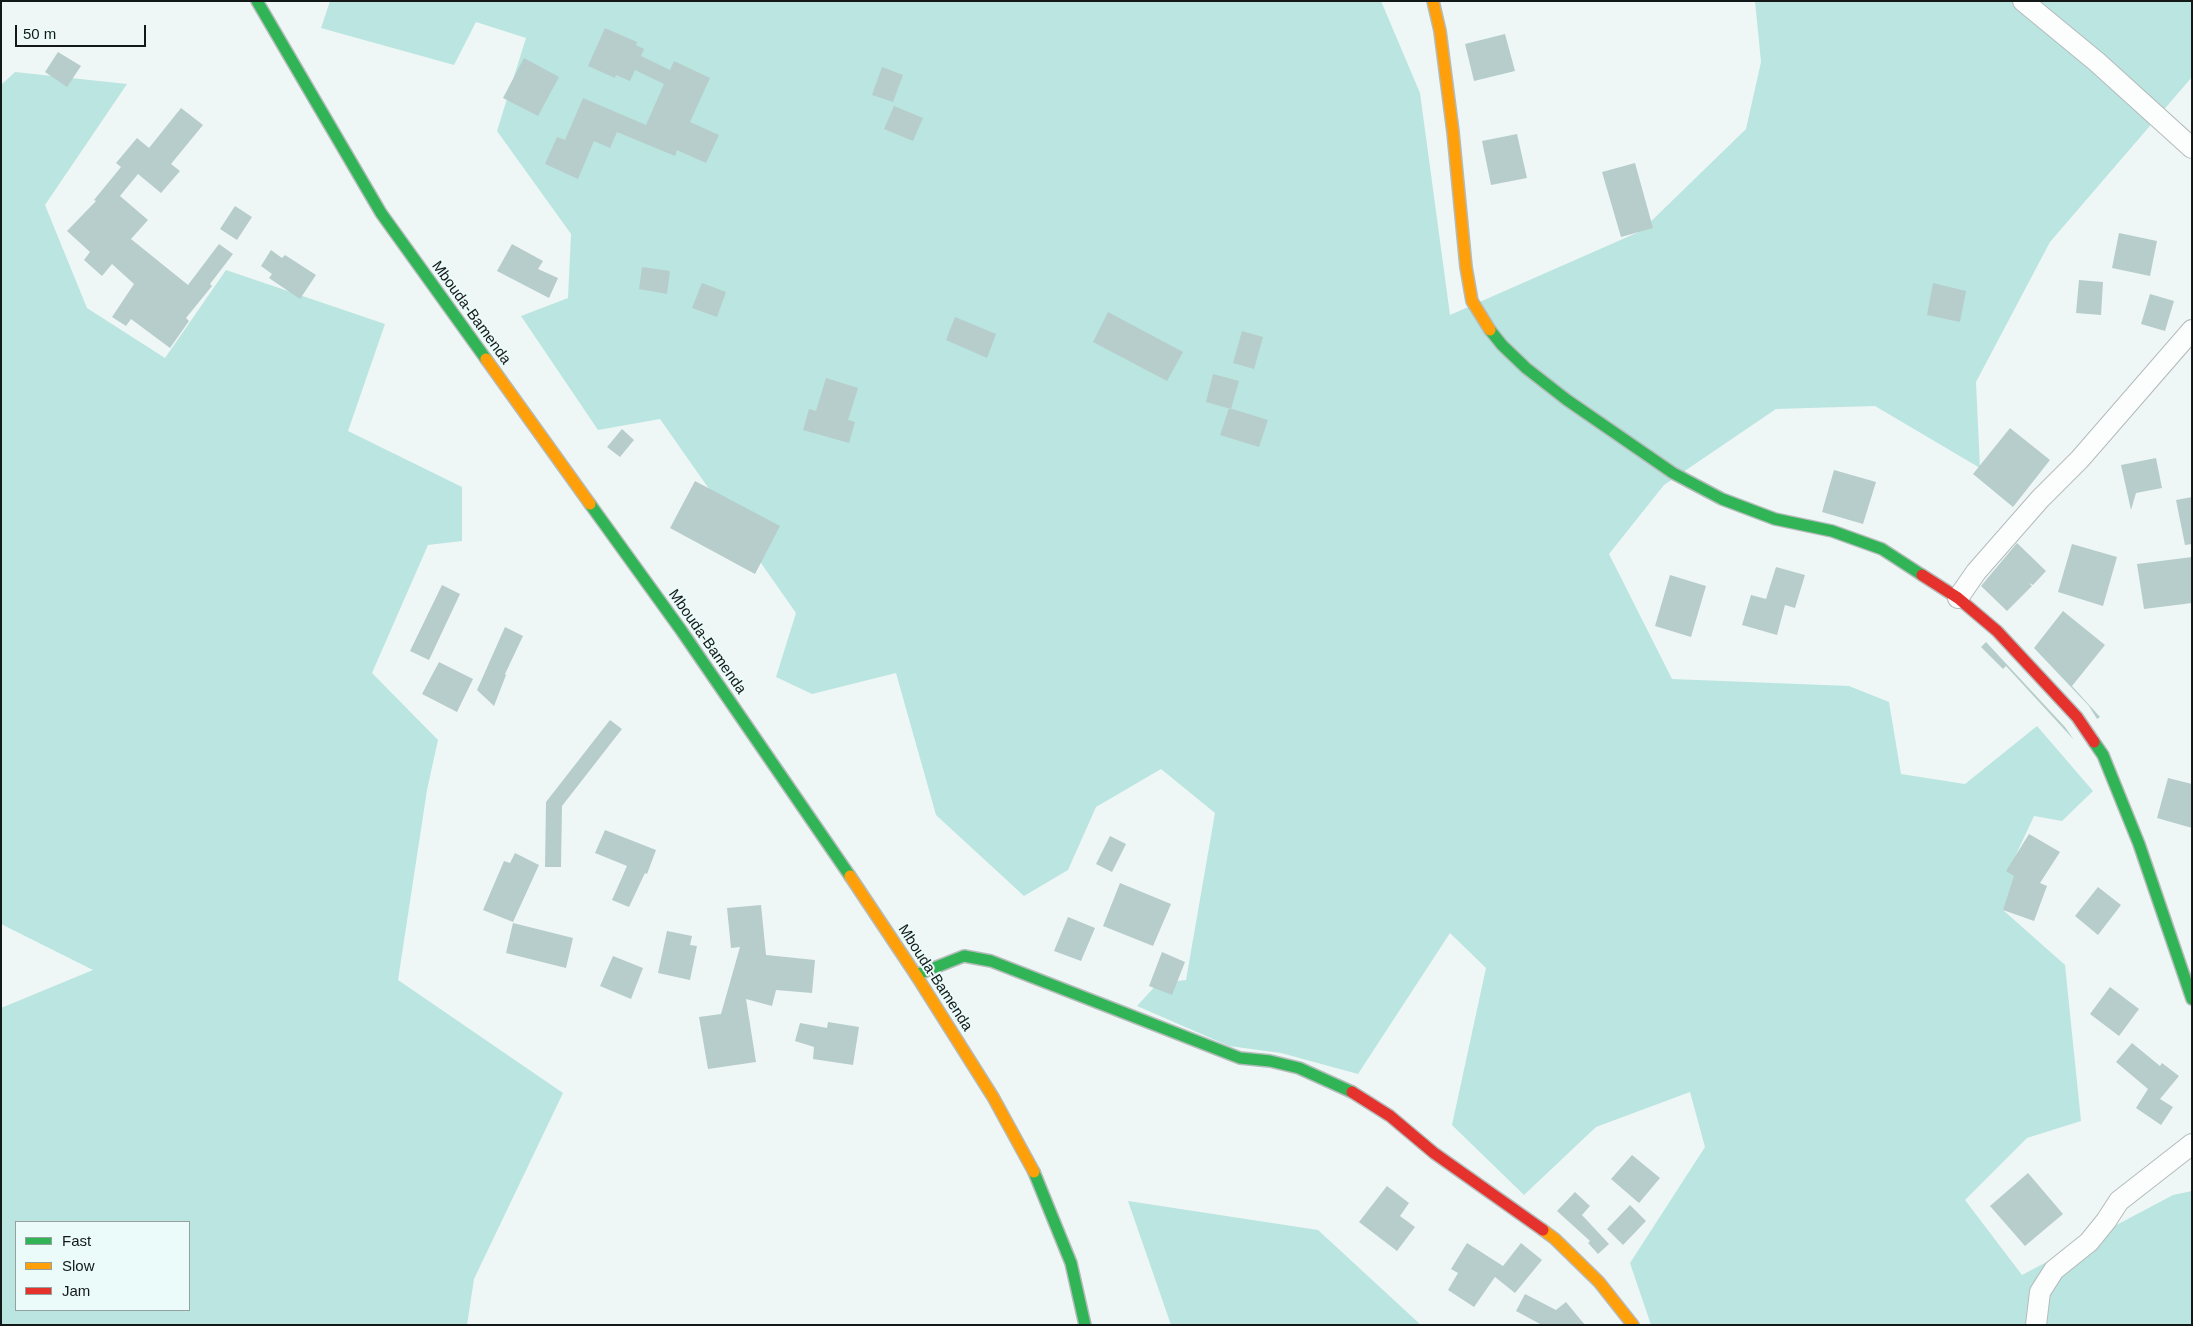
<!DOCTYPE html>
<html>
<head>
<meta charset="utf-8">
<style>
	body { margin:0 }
	#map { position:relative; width:2193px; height:1326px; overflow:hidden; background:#eef7f6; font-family:Helvetica,sans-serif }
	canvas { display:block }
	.frame { position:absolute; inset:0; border:2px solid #131919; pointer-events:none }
	.legend { position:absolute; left:15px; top:1221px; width:175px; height:90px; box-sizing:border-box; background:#eafbf9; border:1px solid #94a19f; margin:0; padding:6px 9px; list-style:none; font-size:15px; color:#131919 }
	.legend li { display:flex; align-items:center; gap:10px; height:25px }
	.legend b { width:25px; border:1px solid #94a19f }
	.scale { position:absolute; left:15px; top:25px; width:131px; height:22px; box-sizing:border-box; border:2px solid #131919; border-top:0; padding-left:6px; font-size:15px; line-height:18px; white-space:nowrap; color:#131919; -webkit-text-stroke:4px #eafbf9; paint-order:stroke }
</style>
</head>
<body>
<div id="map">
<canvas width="2193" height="1326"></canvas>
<div class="frame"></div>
<ul class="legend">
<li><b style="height:6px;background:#30b455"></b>Fast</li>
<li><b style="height:6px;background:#ff9f0a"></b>Slow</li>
<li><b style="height:6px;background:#e5322d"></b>Jam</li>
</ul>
<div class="scale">50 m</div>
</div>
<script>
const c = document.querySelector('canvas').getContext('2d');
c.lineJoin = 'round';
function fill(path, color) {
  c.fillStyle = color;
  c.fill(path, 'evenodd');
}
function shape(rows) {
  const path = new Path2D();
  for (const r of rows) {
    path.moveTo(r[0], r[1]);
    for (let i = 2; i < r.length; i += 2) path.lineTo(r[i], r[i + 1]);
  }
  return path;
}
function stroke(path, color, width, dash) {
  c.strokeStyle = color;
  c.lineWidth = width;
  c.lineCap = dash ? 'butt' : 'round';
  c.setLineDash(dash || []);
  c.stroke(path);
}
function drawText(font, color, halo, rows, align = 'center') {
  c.font = font + ' Helvetica,sans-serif';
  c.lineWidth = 4;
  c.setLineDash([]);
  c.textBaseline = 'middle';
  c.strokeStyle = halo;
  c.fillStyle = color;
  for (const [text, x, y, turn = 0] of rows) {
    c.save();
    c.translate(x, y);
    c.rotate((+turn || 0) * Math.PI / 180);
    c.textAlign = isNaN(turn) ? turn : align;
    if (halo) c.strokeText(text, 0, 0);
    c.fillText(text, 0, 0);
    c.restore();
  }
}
const green = shape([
	[330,1,1381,1,1420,93,1450,315,1641,231,1746,129,1761,62,1755,1,2192,1,2192,77,2050,242,1976,382,1980,468,1875,406,1776,409,1664,485,1609,554,1672,679,1849,686,1889,702,1901,774,1965,784,2037,726,2093,791,2062,821,2034,816,2014,859,2031,871,2003,910,2065,965,2081,1121,2027,1138,1965,1200,2022,1275,2173,1195,2192,1191,2192,1325,1651,1325,1630,1263,1705,1147,1690,1092,1596,1127,1524,1195,1452,1125,1486,968,1450,933,1358,1074,1281,1053,1229,1046,1137,1006,1158,983,1186,980,1215,813,1161,769,1096,807,1068,870,1024,896,936,815,896,673,812,694,776,677,796,613,660,419,598,430,521,316,568,298,571,234,497,131,526,38,476,22,454,65,321,28],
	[15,72,127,84,45,205,87,308,165,358,226,270,385,324,348,431,462,487,462,541,428,545,372,673,438,740,427,790,398,980,563,1093,474,1279,467,1325,1,1325,1,1008,93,970,1,924,1,85],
	[16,1222,189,1222,189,1310,16,1310],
	[1128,1201,1318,1230,1421,1325,1171,1325]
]);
const building = shape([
	[605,28,637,42,636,45,644,49,641,56,670,70,674,61,710,78,690,122,719,135,706,163,677,150,675,156,617,132,610,148,594,141,578,179,545,164,557,137,565,140,583,98,646,125,664,84,635,70,630,81,616,75,615,78,588,66],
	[1505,34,1515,71,1474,81,1465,44],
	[58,52,81,66,67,87,45,72],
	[524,58,559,77,538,116,503,98],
	[882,67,903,75,893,102,872,95],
	[894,106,923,118,913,141,884,129],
	[181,108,203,125,171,164,180,171,161,193,138,174,120,196,148,220,131,239,188,285,219,244,233,254,210,284,212,286,186,318,189,321,170,348,131,319,126,326,112,317,134,284,112,264,102,276,84,260,90,252,67,231,96,201,94,200,121,167,116,163,137,138,149,148],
	[1517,134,1527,178,1491,185,1482,141],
	[1635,163,1653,228,1621,237,1602,172],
	[235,206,252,217,237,240,220,229],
	[2119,233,2157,241,2150,276,2112,268],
	[512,244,543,261,538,269,558,278,549,298,497,271],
	[271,250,282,258,285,255,316,275,300,299,269,278,272,274,261,266],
	[642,267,670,271,667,294,639,289],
	[2079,280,2103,282,2101,315,2076,313],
	[702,283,726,292,717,317,692,308],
	[1933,283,1966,291,1960,322,1927,315],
	[2150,294,2174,301,2165,331,2141,324],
	[1108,312,1183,352,1167,381,1093,342],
	[955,317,996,334,987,358,946,340],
	[1242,331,1263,337,1254,369,1233,363],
	[1213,374,1239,381,1231,409,1206,402],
	[826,378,858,388,848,420,855,422,849,443,803,430,809,409,816,411],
	[1229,408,1268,420,1259,447,1220,435],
	[2010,428,2050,460,2013,507,1973,474],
	[622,429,634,440,620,457,607,447],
	[2156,458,2162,488,2136,493,2131,510,2121,465],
	[1834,470,1876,482,1863,524,1822,512],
	[695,481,780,526,755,574,670,528],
	[2192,497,2192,544,2185,545,2176,500],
	[2017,543,2046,571,2033,585,2029,583,2032,586,2007,611,1981,586],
	[2072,544,2117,557,2103,606,2058,592],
	[2192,557,2192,603,2144,609,2137,564],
	[1776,567,1805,575,1795,608,1785,605,1777,635,1742,625,1751,595,1766,599],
	[1670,575,1706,586,1691,637,1655,626],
	[442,585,460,594,429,660,410,651],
	[2063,611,2105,645,2072,686,2100,717,2097,719,2089,706,2034,648],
	[505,627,523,636,505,674,506,675,494,706,477,690],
	[1986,642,2065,727,2074,740,2006,666,2003,669,1981,647],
	[439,662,473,679,457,712,422,694],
	[610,720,622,729,562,806,561,867,545,867,546,802],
	[2168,778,2192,784,2192,828,2157,818],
	[605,830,656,850,647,874,645,873,629,907,612,900,627,866,595,853],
	[2029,834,2060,852,2040,883,2047,886,2034,921,2003,910,2014,876,2006,871],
	[1110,836,1126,844,1112,872,1096,864],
	[515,853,539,865,513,922,483,910,504,861,510,863],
	[1120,883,1171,904,1153,946,1103,926],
	[2098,887,2121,905,2098,935,2075,916],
	[761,905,766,955,815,960,812,993,776,990,772,1006,746,999,756,1062,708,1069,699,1017,721,1014,740,947,731,948,727,908],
	[1068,917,1095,928,1081,961,1054,951],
	[513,923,573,938,566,968,506,953],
	[667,931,692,936,690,945,697,946,690,980,658,973],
	[1162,952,1185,962,1172,995,1149,986],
	[613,956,643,968,631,999,600,986],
	[2110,987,2139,1009,2119,1036,2090,1014],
	[828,1022,859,1027,853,1065,813,1059,814,1047,795,1041,800,1023,827,1028],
	[2132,1043,2160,1066,2162,1063,2179,1076,2160,1099,2173,1107,2161,1125,2136,1108,2148,1089,2116,1062],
	[1632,1155,1660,1178,1639,1203,1611,1179],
	[2028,1173,2063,1214,2025,1246,1990,1206],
	[1387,1186,1409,1203,1400,1216,1415,1227,1397,1251,1359,1222],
	[1575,1192,1590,1206,1582,1215,1609,1244,1598,1254,1588,1243,1590,1241,1557,1211],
	[1630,1205,1646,1221,1623,1245,1607,1229],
	[1467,1243,1503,1266,1521,1243,1542,1260,1515,1293,1495,1277,1474,1307,1448,1290,1458,1273,1451,1269],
	[1525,1294,1556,1310,1566,1302,1585,1325,1542,1325,1516,1311]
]);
const street = shape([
	[2023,1,2097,62,2192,148],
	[1958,598,1976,572,2040,499,2080,459,2192,330],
	[2036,1325,2040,1292,2054,1270,2089,1242,2106,1221,2119,1201,2192,1144]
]);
const fast = shape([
	[257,1,381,213,486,359],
	[1490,330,1502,345,1526,368,1567,400,1673,473,1722,499,1775,519,1832,531,1882,549,1922,575],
	[590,504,681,630,850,876],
	[2094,742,2103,755,2139,844,2192,999],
	[916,975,964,956,991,961,1240,1058,1270,1061,1299,1068,1352,1092],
	[1034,1172,1071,1263,1085,1325]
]);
const slow = shape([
	[1433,1,1440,31,1453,132,1466,267,1472,301,1490,330],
	[486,359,590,504],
	[850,876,916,975,993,1097,1034,1172],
	[1543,1230,1555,1239,1599,1282,1633,1325]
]);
const jam = shape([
	[1922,575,1958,598,1997,631,2077,717,2094,742],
	[1352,1092,1390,1116,1434,1153,1543,1230]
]);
const streetNames = [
	["Mbouda-Bamenda",471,313,54],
	["Mbouda-Bamenda",707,642,55],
	["Mbouda-Bamenda",935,978,57]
];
fill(green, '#bbe5e1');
fill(building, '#b6cdcb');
stroke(street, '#b4bbbb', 22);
stroke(fast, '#b4bbbb', 14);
stroke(slow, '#b4bbbb', 14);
stroke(jam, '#b4bbbb', 14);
stroke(street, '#fcfefe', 20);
stroke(fast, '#30b455', 11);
stroke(slow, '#ff9f0a', 11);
stroke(jam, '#e5322d', 11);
drawText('15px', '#131919', '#eafbf9', streetNames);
</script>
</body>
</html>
